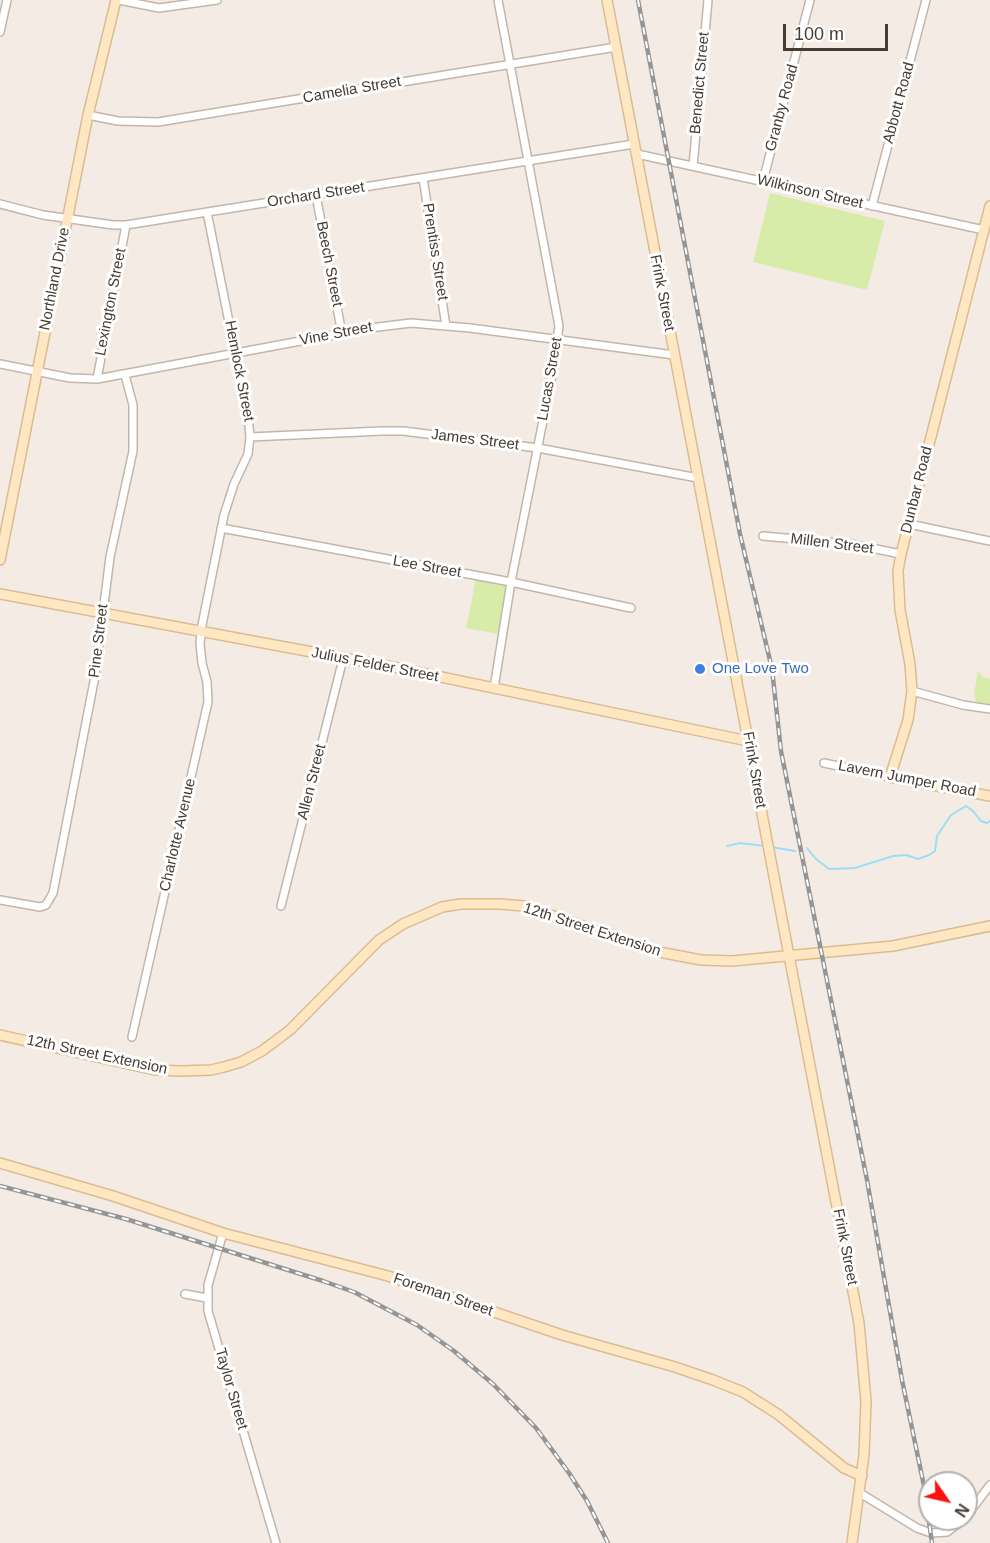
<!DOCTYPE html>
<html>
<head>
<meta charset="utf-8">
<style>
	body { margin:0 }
	#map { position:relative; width:990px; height:1543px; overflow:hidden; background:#f4ece4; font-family:Helvetica,sans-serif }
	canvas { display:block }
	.north { position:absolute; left:918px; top:1471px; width:60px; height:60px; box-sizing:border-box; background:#fff; border:2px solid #b5b1ad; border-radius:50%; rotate:124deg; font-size:16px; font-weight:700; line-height:24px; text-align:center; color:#463c33 }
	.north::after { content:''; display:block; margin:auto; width:21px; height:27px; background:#ff1010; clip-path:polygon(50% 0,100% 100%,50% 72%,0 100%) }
	.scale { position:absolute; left:783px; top:24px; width:105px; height:27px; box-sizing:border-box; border:3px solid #463c33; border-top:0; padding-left:8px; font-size:18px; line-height:21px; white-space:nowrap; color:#463c33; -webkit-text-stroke:4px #fff; paint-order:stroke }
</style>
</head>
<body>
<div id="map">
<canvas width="990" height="1543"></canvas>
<div class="north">N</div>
<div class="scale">100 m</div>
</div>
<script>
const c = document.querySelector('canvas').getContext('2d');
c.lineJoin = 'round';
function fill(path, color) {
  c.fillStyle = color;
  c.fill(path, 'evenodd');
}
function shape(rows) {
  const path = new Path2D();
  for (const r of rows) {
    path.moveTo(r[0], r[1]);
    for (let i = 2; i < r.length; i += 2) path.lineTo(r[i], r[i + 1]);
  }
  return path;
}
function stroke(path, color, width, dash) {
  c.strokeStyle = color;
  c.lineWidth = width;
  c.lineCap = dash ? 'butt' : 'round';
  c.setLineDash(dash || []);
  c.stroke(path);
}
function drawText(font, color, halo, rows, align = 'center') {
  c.font = font + ' Helvetica,sans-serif';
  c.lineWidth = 6;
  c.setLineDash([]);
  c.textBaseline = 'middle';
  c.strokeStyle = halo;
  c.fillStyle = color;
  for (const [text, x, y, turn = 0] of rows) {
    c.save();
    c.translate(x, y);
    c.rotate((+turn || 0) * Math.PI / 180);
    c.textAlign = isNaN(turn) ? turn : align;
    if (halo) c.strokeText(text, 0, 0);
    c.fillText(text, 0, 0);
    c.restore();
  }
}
const green = shape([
	[770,193,885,221,867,290,753,262],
	[476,579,508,585,498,634,466,628],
	[978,671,983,677,990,679,990,704,976,702,974,694]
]);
const stream = shape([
	[727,846,740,843,765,846],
	[771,847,795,851],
	[807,848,815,858,829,869,855,868,893,856,906,855,918,859,929,855,935,851,937,836,951,815,966,806,973,811,981,821,987,823,990,821]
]);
const street = shape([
	[119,0,159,8,217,0],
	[0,32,7,0],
	[88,115,118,121,158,122,616,47],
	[637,154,984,230],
	[693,166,708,0],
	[423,178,446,326],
	[763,181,810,0],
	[316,195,342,334],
	[0,204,43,215,113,225,126,225,634,144],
	[872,206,926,0],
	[0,364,70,378,97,379,370,328,411,323,470,328,674,355],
	[97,379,126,225],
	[250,437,382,431,403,431,538,448,698,478],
	[909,524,990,541],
	[221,528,511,582,631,608],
	[763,536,851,544,901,554],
	[494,688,511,582,554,365,559,326,498,0],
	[912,691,963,705,990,709],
	[824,763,890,777],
	[0,900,40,907,46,905,53,893,95,676,110,557,133,451,133,405,125,375],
	[281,906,343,659],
	[132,1037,208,702,207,682,202,663,200,643,202,625,224,515,234,484,248,454,250,437,248,417,207,212],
	[223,1233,208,1285,208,1311,276,1543],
	[185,1294,207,1298],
	[860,1493,917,1528,931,1533,947,1532,964,1519],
	[966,1517,990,1485]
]);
const secondary = shape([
	[607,0,859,1323,866,1401,864,1455,852,1543],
	[990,206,901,554,898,571,900,610,910,664,912,691,908,720,890,777,990,796],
	[0,560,88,115,116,0],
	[0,594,398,668,748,741],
	[0,1035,155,1070,181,1071,211,1070,224,1067,241,1062,262,1051,290,1030,379,940,403,924,442,907,461,904,500,904,524,906,659,952,701,960,732,961,893,946,990,926],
	[0,1163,113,1196,223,1233,388,1276,562,1335,675,1367,713,1380,743,1392,779,1415,844,1468,862,1476]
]);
const rail = shape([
	[638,0,740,534,772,669,781,751,867,1180,902,1380,924,1486,932,1543],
	[0,1186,126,1219,323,1281,354,1292,417,1325,454,1351,493,1384,536,1428,569,1473,587,1501,608,1543]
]);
const markers = [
	[700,669,6,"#3f7fe0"]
];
const streetNames = [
	["Benedict Street",700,83,-85],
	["Camelia Street",352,90,-10],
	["Abbott Road",899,103,-75],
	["Granby Road",782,108,-75],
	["Wilkinson Street",810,192,13],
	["Orchard Street",316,195,-9],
	["Prentiss Street",435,252,81],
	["Beech Street",329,264,79],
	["Northland Drive",55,279,-79],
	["Frink Street",662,293,79],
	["Lexington Street",111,302,-79],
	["Vine Street",336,334,-11],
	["Hemlock Street",239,371,79],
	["Lucas Street",550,379,-80],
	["James Street",475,440,7],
	["Dunbar Road",917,490,-76],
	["Millen Street",832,544,7],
	["Lee Street",427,567,10],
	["Pine Street",99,641,-83],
	["Julius Felder Street",375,665,11],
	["Frink Street",754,770,80],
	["Lavern Jumper Road",907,779,11],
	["Allen Street",312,782,-76],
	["Charlotte Avenue",178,835,-77],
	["12th Street Extension",592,930,18],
	["12th Street Extension",97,1055,12],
	["Frink Street",845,1247,79],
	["Foreman Street",443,1295,19],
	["Taylor Street",231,1389,74]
];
const shopNames = [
	["One Love Two",712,669]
];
fill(green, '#d8eca9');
stroke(stream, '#9adff6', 2);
stroke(street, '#c3b6a9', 10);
stroke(secondary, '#dbbc91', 12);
stroke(street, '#fff', 7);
stroke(secondary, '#ffe7c3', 9);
stroke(rail, '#959595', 4.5);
stroke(rail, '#fff', 2, [7]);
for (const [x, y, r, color] of markers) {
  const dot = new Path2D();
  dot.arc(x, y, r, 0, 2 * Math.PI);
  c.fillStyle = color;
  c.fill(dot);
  stroke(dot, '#fff', 2);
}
drawText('15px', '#463c33', '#fff', streetNames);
drawText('15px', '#366cbe', '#fff', shopNames, 'left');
</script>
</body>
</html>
